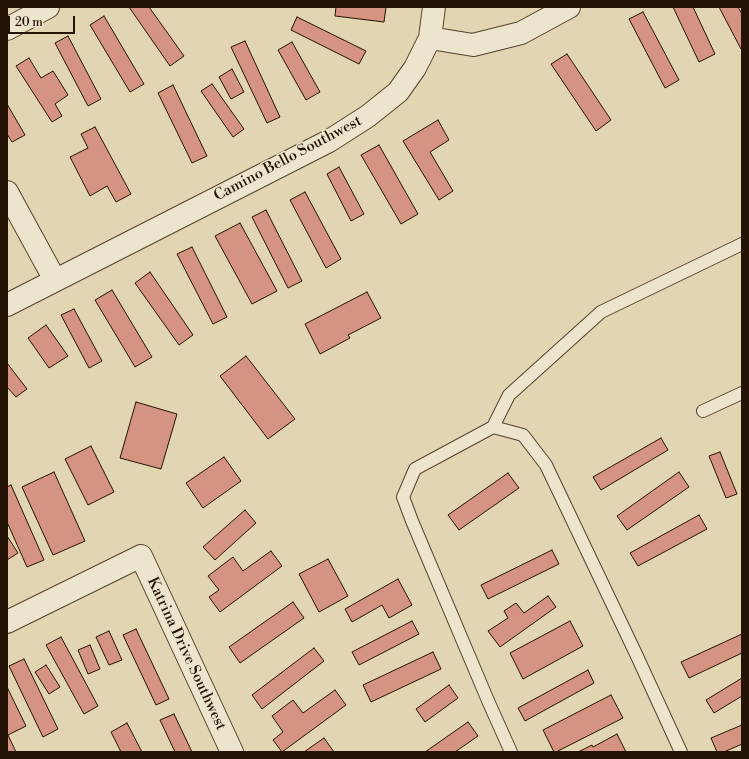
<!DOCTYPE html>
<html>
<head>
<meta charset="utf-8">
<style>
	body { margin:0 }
	#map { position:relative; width:749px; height:759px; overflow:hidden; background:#e2d5b1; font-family:"Libre Bodoni",serif }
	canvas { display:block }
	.frame { position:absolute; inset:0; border:8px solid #241204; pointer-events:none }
	.scale { position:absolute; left:8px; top:16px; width:67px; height:18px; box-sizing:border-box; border:2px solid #241204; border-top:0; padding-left:5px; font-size:12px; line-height:14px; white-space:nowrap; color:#241204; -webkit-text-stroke:3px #ece4cc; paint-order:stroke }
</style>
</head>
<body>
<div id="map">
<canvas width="749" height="759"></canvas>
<div class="frame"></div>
<div class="scale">20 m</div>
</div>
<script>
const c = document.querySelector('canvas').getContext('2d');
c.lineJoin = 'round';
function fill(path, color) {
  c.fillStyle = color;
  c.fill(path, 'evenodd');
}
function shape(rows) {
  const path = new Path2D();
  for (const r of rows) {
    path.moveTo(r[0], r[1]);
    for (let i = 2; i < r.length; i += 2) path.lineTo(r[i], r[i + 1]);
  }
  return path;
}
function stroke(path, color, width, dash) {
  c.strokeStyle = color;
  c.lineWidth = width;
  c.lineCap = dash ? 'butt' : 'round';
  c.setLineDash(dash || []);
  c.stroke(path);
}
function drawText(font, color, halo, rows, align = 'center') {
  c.font = font + ' "Libre Bodoni",serif';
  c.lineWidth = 3;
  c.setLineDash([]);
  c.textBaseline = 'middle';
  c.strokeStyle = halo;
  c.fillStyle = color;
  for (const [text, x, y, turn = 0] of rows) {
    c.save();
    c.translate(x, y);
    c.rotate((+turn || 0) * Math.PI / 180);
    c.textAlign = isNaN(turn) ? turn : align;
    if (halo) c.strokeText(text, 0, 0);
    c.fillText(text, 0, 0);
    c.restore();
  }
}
const building = shape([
	[129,7,149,7,184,56,170,66,129,7],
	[336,7,386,7,384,22,335,16,336,7],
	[673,7,693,7,715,54,699,62,673,7],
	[719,7,738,7,742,14,742,48,741,49,719,7],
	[643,12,679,80,665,88,629,19,643,12],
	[104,16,144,84,130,92,90,25,104,16],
	[297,17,366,51,359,64,291,30,297,17],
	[68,36,101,99,88,106,55,43,68,36],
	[245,41,280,117,267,123,231,47,245,41],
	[292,42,320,92,306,100,278,50,292,42],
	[567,54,611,120,596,131,551,64,567,54],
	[29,58,41,78,53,71,68,95,55,104,62,116,52,122,16,66,29,58],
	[232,69,244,92,231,99,219,77,232,69],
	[212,84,244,129,233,137,201,91,212,84],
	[173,85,207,156,192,163,158,93,173,85],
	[7,104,25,135,12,142,7,134,7,104],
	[438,120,449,140,430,152,453,191,439,200,403,141,438,120],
	[95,127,131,194,116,202,107,186,90,196,70,157,88,148,81,134,95,127],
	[379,145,418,214,401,224,361,155,379,145],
	[339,167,364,214,351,221,327,174,339,167],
	[305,192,341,259,326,268,290,200,305,192],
	[266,210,302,281,288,288,252,217,266,210],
	[240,223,277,291,252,304,215,236,240,223],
	[192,247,227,317,213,324,177,254,192,247],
	[150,272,193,335,179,345,135,283,150,272],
	[112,290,152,357,135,367,95,300,112,290],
	[367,292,381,318,348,335,350,338,320,354,305,324,367,292],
	[74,309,102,361,89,368,61,315,74,309],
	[46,325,68,356,49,368,28,338,46,325],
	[246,356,295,419,268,439,220,376,246,356],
	[7,363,27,389,16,397,7,387,7,363],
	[136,402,177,414,161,469,120,458,136,402],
	[661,438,668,450,601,490,593,477,661,438],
	[91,446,114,492,88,505,65,459,91,446],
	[720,452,737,494,726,498,709,456,720,452],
	[224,457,241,481,203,508,186,483,224,457],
	[54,472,85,541,53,555,22,487,54,472],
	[679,472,689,487,627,530,617,516,679,472],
	[508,473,519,488,459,530,448,515,508,473],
	[11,485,44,560,27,567,7,522,7,487,11,485],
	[245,510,256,523,215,560,203,547,245,510],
	[699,515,707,529,638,566,630,553,699,515],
	[7,536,18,553,7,560,7,536],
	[552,550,559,564,488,599,481,585,552,550],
	[271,551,282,566,220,612,209,597,219,590,208,576,233,557,243,571,271,551],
	[328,559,348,596,319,612,299,574,328,559],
	[398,579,412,605,389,618,382,605,352,622,345,609,398,579],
	[548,596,556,607,500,647,488,631,508,618,504,611,516,603,524,613,548,596],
	[293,602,304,618,240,663,229,647,293,602],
	[412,621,419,634,359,665,352,652,412,621],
	[570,621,583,646,523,679,510,653,570,621],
	[136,629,169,699,156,705,123,635,136,629],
	[109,631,122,660,109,665,96,637,109,631],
	[742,634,742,653,689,678,681,662,742,634],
	[61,637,98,706,84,714,46,645,61,637],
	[90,645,100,669,88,674,78,650,90,645],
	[314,648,324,661,262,709,252,695,314,648],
	[433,652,441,669,371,702,363,685,433,652],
	[24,659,58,729,43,737,9,666,24,659],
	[46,665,60,687,49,694,35,672,46,665],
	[588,670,594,683,525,721,518,708,588,670],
	[742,678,742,696,714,713,706,700,742,678],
	[449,685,458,698,425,722,416,709,449,685],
	[7,687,26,726,8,735,16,752,7,752,7,687],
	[335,690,346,705,282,752,273,740,283,732,272,716,293,700,303,713,335,690],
	[611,695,623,718,556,752,554,752,543,730,611,695],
	[174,714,192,752,175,752,160,720,174,714],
	[468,722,478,736,455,752,425,752,468,722],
	[127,723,142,752,121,752,111,732,127,723],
	[742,725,742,744,724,752,717,752,711,738,742,725],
	[617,734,626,752,578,752,592,745,593,747,617,734],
	[324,738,334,752,304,752,324,738]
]);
const service = shape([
	[703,411,742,393],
	[493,427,509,395,601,312,742,244],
	[511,752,489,703,412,521,403,497,415,469,493,427,523,435,546,465,636,654,681,752]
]);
const minor = shape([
	[7,29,48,7],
	[430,38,434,7],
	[7,192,55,280],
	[7,305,329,141,368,116,398,92,415,68,430,38,473,45,521,33,569,7],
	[7,622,141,556,232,752]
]);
const streetNames = [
	["Camino Bello Southwest",288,159,-28],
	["Katrina Drive Southwest",186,654,65]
];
fill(building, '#d59481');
stroke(building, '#241204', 1);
stroke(service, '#54432f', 14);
stroke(minor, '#54432f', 24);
stroke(service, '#ece4cc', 12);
stroke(minor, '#ece4cc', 22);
drawText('15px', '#241204', '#ece4cc', streetNames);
</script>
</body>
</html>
